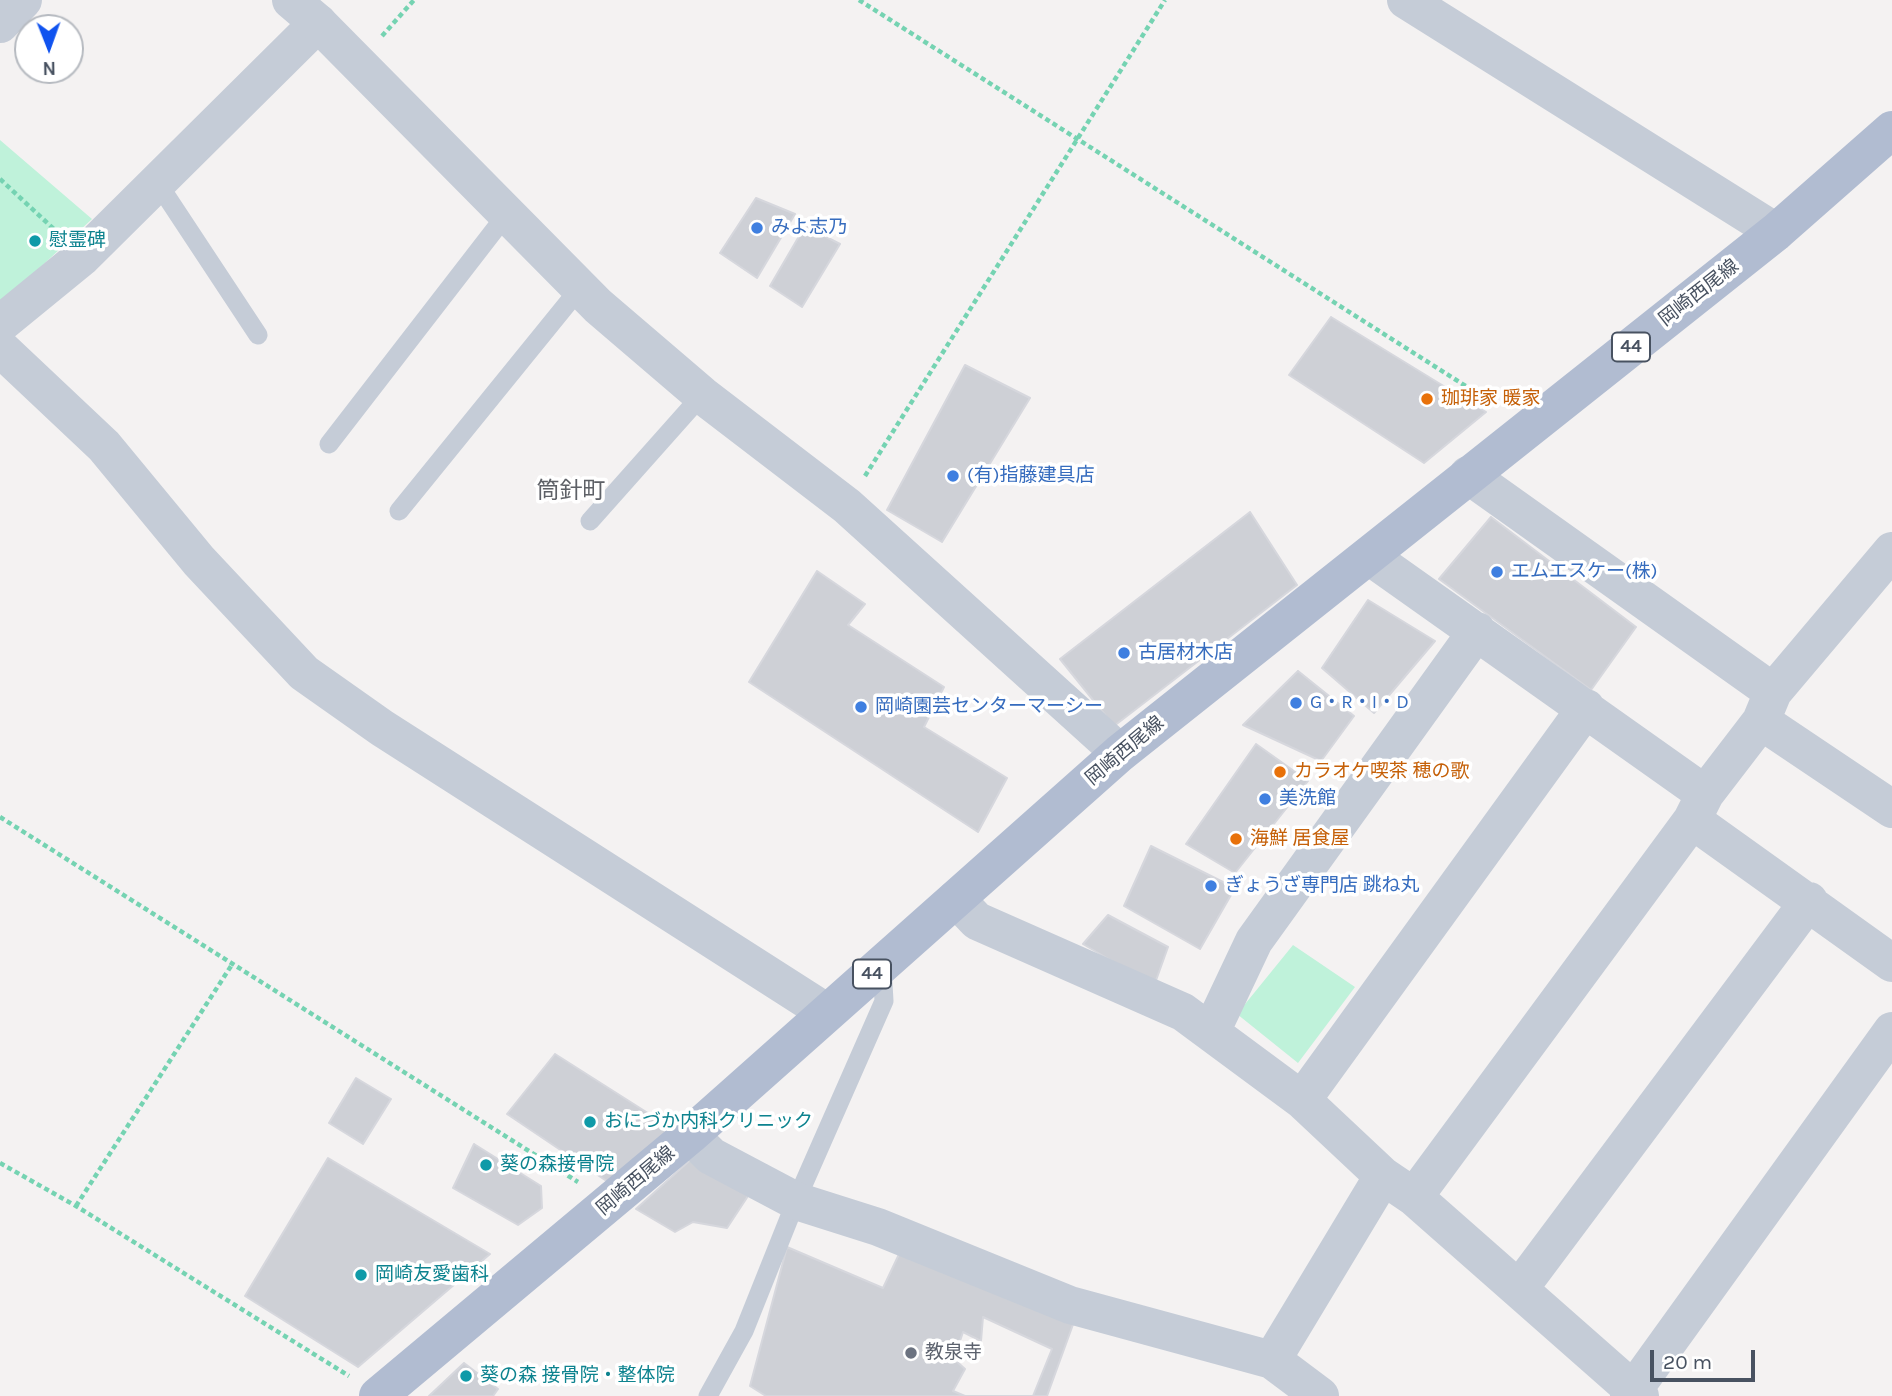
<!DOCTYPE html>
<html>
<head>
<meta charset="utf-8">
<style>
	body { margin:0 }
	#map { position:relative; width:1892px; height:1396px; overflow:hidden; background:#f4f2f2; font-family:Karla,sans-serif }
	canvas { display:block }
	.north { position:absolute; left:14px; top:14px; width:70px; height:70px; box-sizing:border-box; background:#fff; border:2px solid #b6bac0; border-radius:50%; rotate:179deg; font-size:19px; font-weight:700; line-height:28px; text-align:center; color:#485261 }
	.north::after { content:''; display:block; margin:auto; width:24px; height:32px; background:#1053ef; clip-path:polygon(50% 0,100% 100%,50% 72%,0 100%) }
	.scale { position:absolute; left:1650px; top:1350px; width:105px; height:32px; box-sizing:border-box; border:4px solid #485261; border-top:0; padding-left:9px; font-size:21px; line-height:24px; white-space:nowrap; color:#485261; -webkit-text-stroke:5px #fff; paint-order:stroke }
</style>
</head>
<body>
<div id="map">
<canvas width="1892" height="1396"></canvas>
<div class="north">N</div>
<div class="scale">20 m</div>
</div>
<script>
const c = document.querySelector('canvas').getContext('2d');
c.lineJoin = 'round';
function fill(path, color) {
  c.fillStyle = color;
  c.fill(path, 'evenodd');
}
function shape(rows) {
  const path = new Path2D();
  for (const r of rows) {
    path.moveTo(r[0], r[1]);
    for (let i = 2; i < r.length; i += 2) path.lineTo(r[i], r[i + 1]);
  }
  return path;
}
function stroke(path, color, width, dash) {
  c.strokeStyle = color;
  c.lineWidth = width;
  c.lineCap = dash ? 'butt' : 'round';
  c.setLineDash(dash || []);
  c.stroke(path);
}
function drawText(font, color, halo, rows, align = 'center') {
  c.font = font + ' Karla,"Noto Sans JP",sans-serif';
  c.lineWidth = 7;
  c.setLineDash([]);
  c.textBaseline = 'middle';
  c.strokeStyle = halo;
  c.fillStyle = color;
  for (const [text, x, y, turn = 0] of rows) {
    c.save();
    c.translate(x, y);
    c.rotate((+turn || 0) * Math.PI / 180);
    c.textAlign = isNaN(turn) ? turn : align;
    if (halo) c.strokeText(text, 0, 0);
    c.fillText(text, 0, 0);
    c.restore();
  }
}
const green = shape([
	[0,140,92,219,0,305],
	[1293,945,1355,987,1298,1063,1237,1014]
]);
const building = shape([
	[756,198,795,214,757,278,720,253,756,198],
	[805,226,840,244,802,307,770,286,805,226],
	[1331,317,1486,412,1424,463,1289,375,1331,317],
	[965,365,1030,398,942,542,887,510,965,365],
	[1250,512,1297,585,1114,726,1060,659,1250,512],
	[1491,517,1636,627,1591,690,1439,579,1491,517],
	[817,571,865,604,848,625,944,687,924,727,1007,778,978,832,749,682,817,571],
	[1368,600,1435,641,1374,713,1322,668,1368,600],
	[1298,671,1354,716,1321,761,1243,725,1298,671],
	[1256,744,1308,781,1235,873,1186,844,1256,744],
	[1151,846,1235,888,1200,949,1124,906,1151,846],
	[1108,915,1168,947,1154,986,1083,944,1108,915],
	[555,1054,673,1129,611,1184,507,1114,555,1054],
	[356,1078,391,1099,363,1144,329,1123,356,1078],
	[474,1144,541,1186,542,1208,518,1225,453,1188,474,1144],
	[698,1153,748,1196,727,1228,693,1222,675,1232,636,1209,698,1153],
	[328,1158,490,1254,358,1367,245,1296,328,1158],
	[787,1247,883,1288,901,1250,1075,1319,1047,1396,766,1396,750,1386,787,1247],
	[983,1317,1052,1349,1033,1396,965,1396,953,1391,965,1369,954,1359,963,1332,981,1341,983,1317],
	[464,1363,498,1389,493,1396,429,1396,464,1363]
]);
const path = shape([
	[859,0,1497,406],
	[382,36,414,0],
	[0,179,57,232],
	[865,476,1165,0],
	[0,817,578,1182],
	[0,1163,76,1206,349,1376],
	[76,1206,233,963]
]);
const service = shape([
	[157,182,258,335],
	[329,444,506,215],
	[399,511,580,288],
	[590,521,702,395],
	[708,1396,744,1331,796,1201,884,1001,882,966]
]);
const minor = shape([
	[1406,0,1776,232],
	[0,24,23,0],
	[0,324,82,257,318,23],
	[0,348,104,446,199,561,304,673,382,728,826,1012],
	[1468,475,1773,692],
	[1369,556,1705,794],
	[1761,721,1892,809],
	[1692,820,1892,963],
	[956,899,977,921,1183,1012,1302,1100,1383,1176,1414,1197,1640,1396],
	[1211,1032,1254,941,1477,631],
	[1302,1100,1586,708],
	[690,1135,711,1156,796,1201,878,1227,1070,1305,1272,1360,1320,1396],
	[1414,1197,1692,820,1705,794,1761,721,1773,692,1892,551],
	[1519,1289,1809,901],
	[1272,1360,1383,1176],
	[1629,1396,1892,1031]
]);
const tertiary = shape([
	[291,0,318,23,598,306,702,395,847,506,1120,753]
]);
const primary = shape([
	[378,1396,690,1135,1120,753,1776,232,1892,130]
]);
const markers = [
	[757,228,7,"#3f7fe0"],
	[35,241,7,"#0f9aa8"],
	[1427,399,7,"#e8710a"],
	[953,476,7,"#3f7fe0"],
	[1497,572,7,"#3f7fe0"],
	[1124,653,7,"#3f7fe0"],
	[1296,703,7,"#3f7fe0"],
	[861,707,7,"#3f7fe0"],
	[1280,772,7,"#e8710a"],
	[1265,799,7,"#3f7fe0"],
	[1236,839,7,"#e8710a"],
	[1211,886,7,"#3f7fe0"],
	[590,1122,7,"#0f9aa8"],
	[486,1165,7,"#0f9aa8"],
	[361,1275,7,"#0f9aa8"],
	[911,1353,7,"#6b7280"],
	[466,1376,7,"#0f9aa8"]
];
const shields = [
	[1631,347,38],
	[872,974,38]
];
const shieldNames = [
	["44",1631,347],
	["44",872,974]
];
const shopNames = [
	["みよ志乃",771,228],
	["(有)指藤建具店",967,476],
	["エムエスケー(株)",1511,572],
	["古居材木店",1138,653],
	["G・R・I・D",1310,703],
	["岡崎園芸センターマーシー",875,707],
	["美洗館",1279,799],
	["ぎょうざ専門店 跳ね丸",1225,886]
];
const cultureNames = [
	["慰霊碑",49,241],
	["おにづか内科クリニック",604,1122],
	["葵の森接骨院",500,1165],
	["岡崎友愛歯科",375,1275],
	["葵の森 接骨院・整体院",480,1376]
];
const streetNames = [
	["岡崎西尾線",1699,293,-38],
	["岡崎西尾線",1125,751,-40],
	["岡崎西尾線",636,1181,-40]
];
const foodNames = [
	["珈琲家 暖家",1441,399],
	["カラオケ喫茶 穂の歌",1294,772],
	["海鮮 居食屋",1250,839]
];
const worshipNames = [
	["教泉寺",925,1353]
];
const quarterNames = [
	["筒針町",571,491]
];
fill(green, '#bff2da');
fill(building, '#ced0d6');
stroke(building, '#d6d7dd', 2);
stroke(path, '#75d3b2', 4.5, [5, 3.5]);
stroke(service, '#c5ccd7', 19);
stroke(minor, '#c5ccd7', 38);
stroke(tertiary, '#c5ccd7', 38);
stroke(primary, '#b1bcd1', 38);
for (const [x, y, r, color] of markers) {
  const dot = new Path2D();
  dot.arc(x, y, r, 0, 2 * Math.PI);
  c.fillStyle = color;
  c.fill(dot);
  stroke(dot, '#fff', 2.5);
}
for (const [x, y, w] of shields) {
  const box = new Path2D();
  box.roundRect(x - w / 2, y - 14.5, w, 29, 5);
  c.fillStyle = '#fff';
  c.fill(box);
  stroke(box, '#485261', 2);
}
drawText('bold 18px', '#485261', null, shieldNames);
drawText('19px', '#366cbe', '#fff', shopNames, 'left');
drawText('19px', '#0d838f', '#fff', cultureNames, 'left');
drawText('19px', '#485261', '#fff', streetNames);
drawText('19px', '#c56008', '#fff', foodNames, 'left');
drawText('19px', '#5b616d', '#fff', worshipNames, 'left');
drawText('23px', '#5e6167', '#fff', quarterNames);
</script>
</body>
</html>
